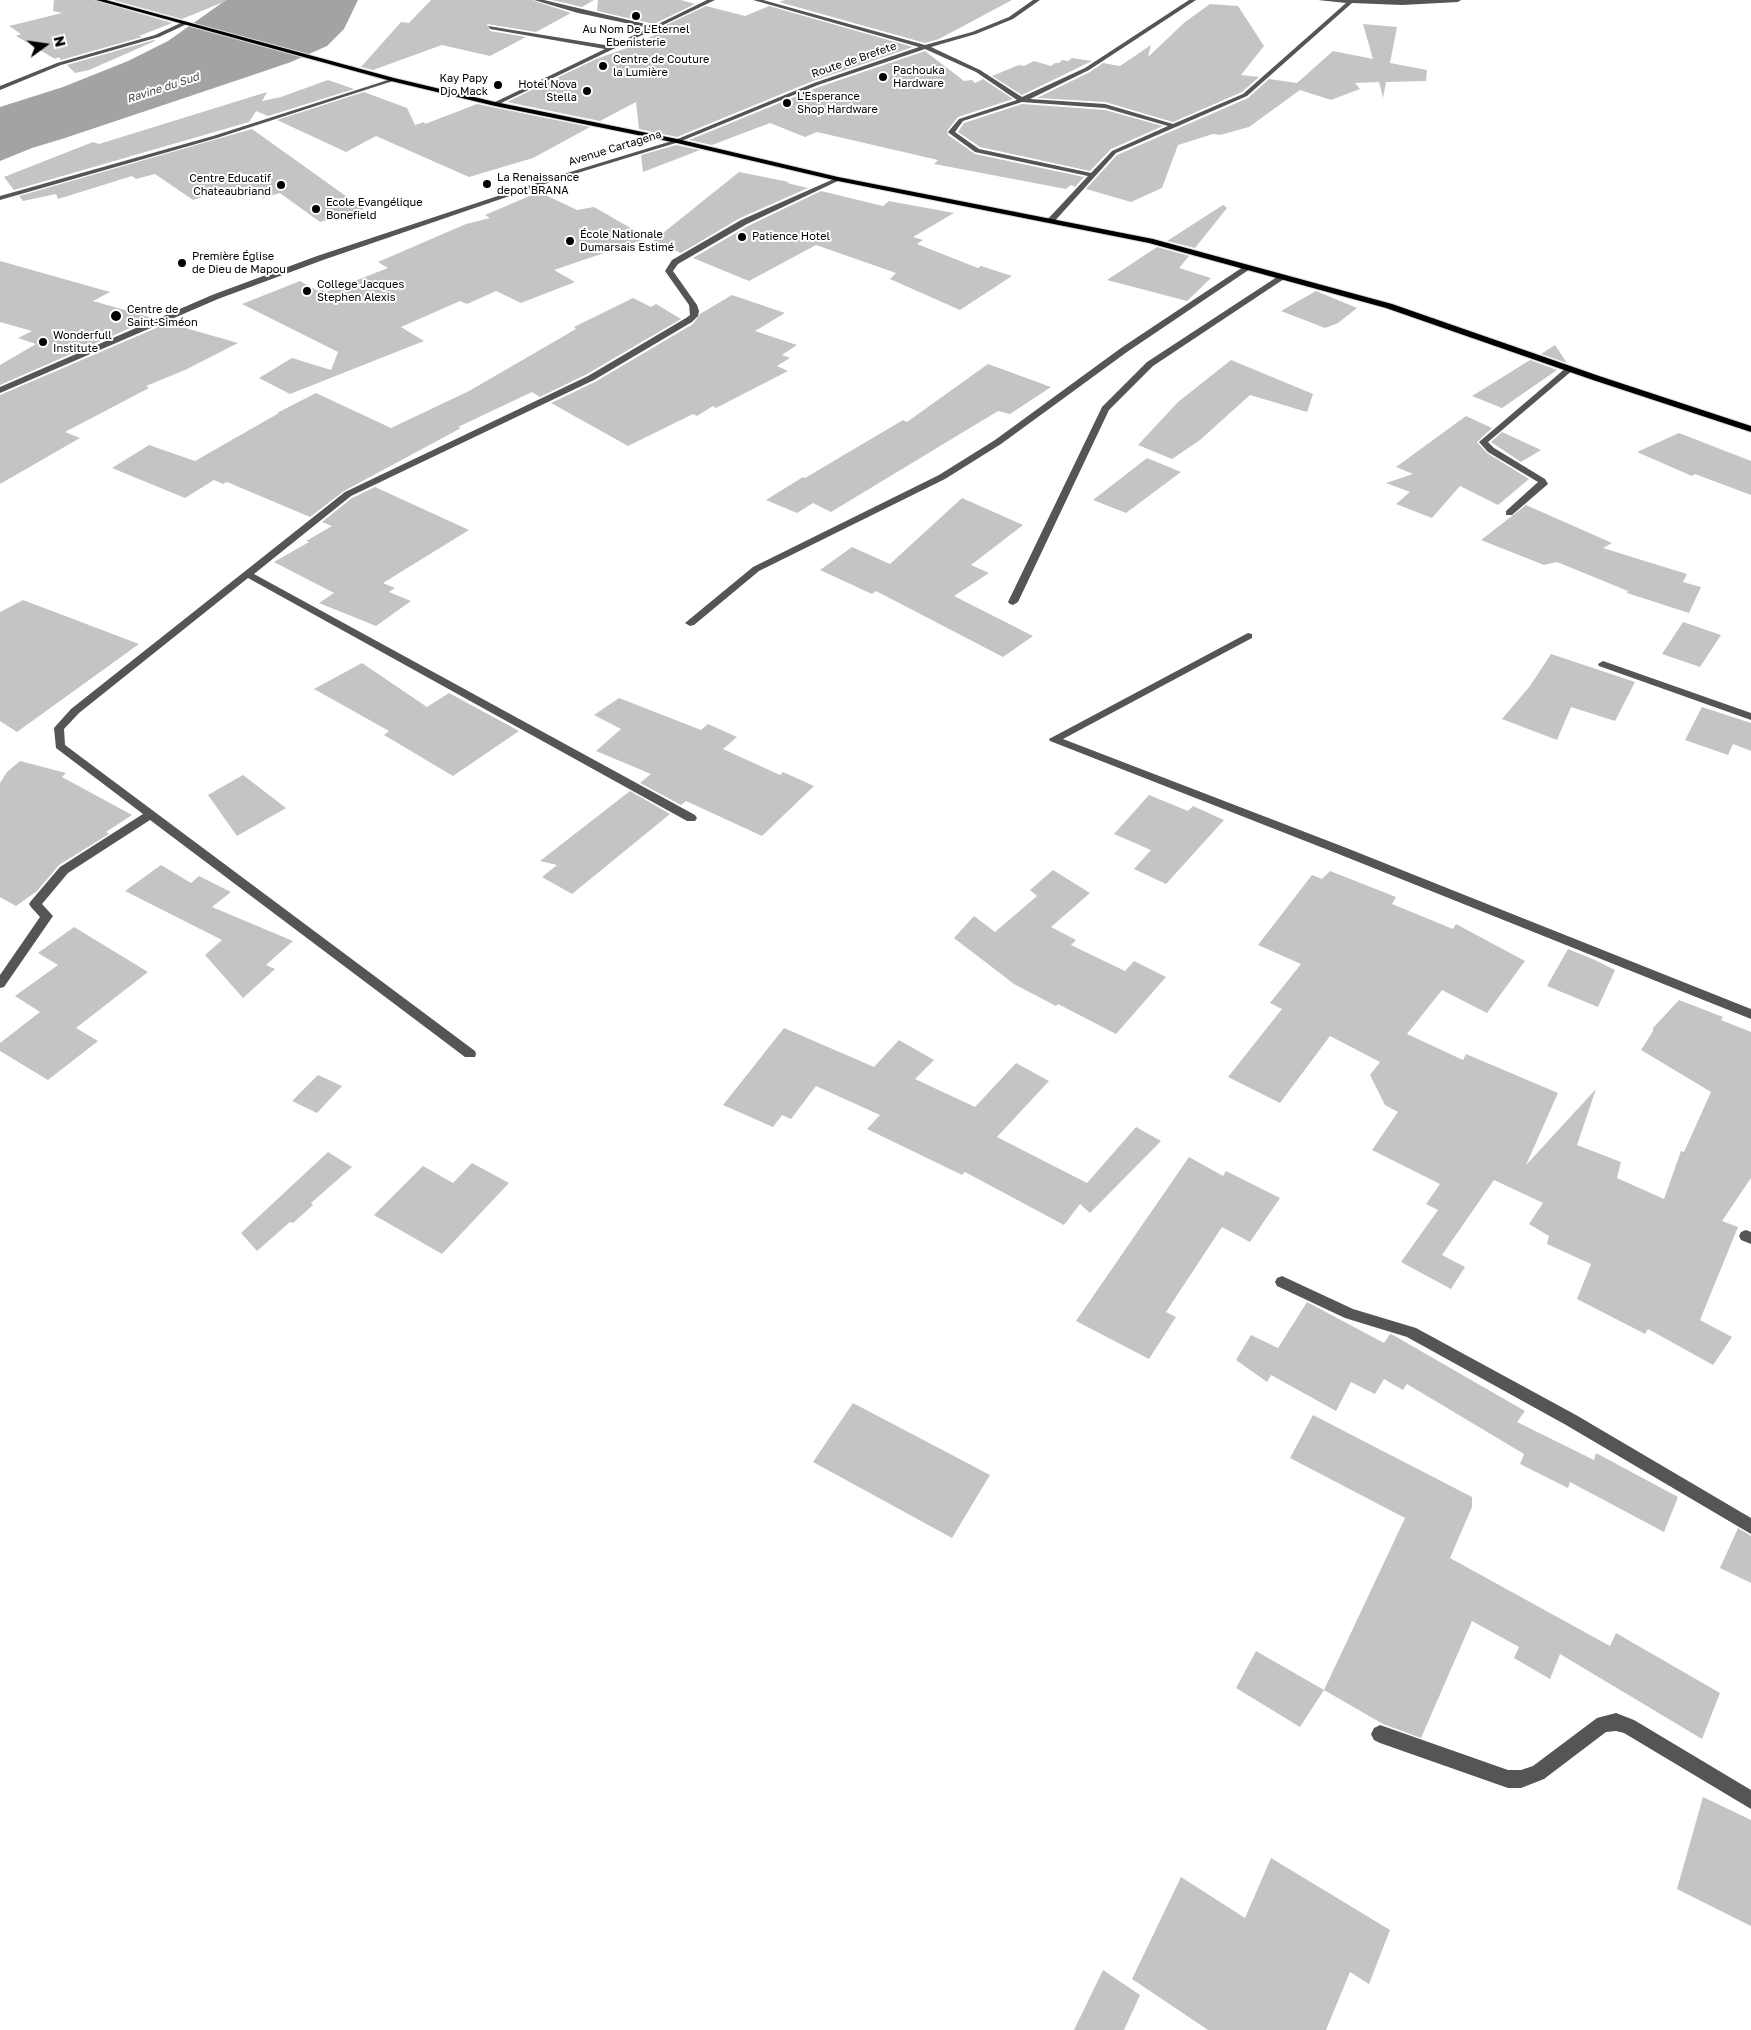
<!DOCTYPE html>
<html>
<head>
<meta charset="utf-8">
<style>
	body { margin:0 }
	#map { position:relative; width:1751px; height:2030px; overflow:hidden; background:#fff; font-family:"Golos Text",sans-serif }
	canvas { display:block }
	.north { position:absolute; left:20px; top:20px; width:50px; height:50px; -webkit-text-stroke:4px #fff; paint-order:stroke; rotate:76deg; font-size:14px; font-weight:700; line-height:20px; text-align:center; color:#000 }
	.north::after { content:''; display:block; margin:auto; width:18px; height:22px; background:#000; clip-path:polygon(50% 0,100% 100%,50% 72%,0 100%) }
</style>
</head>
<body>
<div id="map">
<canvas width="1751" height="2030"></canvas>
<div class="north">N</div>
</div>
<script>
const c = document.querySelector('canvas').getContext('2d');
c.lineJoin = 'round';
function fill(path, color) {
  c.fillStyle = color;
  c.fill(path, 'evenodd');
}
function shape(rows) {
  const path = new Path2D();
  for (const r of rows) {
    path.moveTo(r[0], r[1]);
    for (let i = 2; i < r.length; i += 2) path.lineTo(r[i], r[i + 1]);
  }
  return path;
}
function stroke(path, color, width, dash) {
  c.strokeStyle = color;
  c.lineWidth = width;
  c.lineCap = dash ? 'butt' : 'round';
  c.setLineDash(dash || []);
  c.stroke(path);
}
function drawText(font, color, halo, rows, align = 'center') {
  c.font = font + ' "Golos Text",sans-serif';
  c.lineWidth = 4;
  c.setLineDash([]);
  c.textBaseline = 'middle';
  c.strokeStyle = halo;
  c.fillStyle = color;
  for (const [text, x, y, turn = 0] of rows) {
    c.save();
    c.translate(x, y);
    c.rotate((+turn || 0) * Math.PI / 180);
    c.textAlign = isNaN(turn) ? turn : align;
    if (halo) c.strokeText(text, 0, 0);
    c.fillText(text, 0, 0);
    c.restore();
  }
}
const water = shape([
	[226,0,358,0,344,29,327,46,291,62,247,77,65,138,32,148,0,161,0,107,63,87,128,61,168,41]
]);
const building = shape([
	[54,0,94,0,172,23,139,36,142,37,61,60,59,57,55,59,16,36,21,34,9,26,62,13,53,11],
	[113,0,226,0,226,1,182,19],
	[431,0,532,0,571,13,536,32,487,24,490,31,526,37,490,56,442,45,373,70,361,67,401,22,409,23],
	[552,0,594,0,582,7],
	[598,0,681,0,695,4,654,24,597,11],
	[785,0,1012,0,939,39,925,43,779,2],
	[1210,4,1238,6,1264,46,1241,75,1259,77,1242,92,1173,122,1105,102,1037,98,1090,72,1103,63,1120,66,1151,45,1148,57,1185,22],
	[706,6,745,16,769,6,913,47,813,81,677,137,639,129,636,102,600,121,507,102,596,59,652,39,648,38,673,28,664,26],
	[1363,24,1397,27,1390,63,1427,70,1426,81,1386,82,1383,98,1379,82,1355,83,1360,89,1331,100,1300,90,1249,127,1220,135,1213,134,1178,145,1162,188,1131,202,1086,189,1117,155,1248,98,1269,79,1297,83,1333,51,1373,59],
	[154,40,155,41,89,70,75,73,67,65],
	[925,51,964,81,972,80,975,83,983,79,1013,99,958,117,947,131,948,135,975,154,1084,177,1075,187,1071,185,1066,189,934,164,938,160,817,132,805,137,770,123,712,145,689,140,819,87],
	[1072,58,1092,61,1022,95,992,76,1019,65,1024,66,1034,61,1051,66,1055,63,1059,63,1062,60,1068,61],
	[328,80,354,89,268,116,256,111,249,122,14,190,4,177,93,142,99,144,267,92,262,101,281,97],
	[364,92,407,108,415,125,424,122,425,124,477,104,590,127,533,158,469,177,376,136,346,152,277,120],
	[1022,104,1105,110,1163,126,1111,149,1090,171,980,147,958,132,964,123],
	[252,129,364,209,320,222,280,193,263,198,260,196,254,197,238,186,193,200,155,174,136,179,132,176,58,199,56,194,23,201,19,196],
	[676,145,700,150,643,172,641,155],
	[739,172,789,182,787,183,808,188,740,218,681,253,653,241],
	[821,191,883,206,889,201,954,213,913,237,923,240,917,244,978,268,981,266,1012,276,960,310,890,279,896,273,816,245,749,281,693,258,748,226],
	[539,192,577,210,594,207,648,238,554,270,575,282,521,303,496,291,467,304,460,301,401,327,424,341,290,394,259,378,292,358,331,370,338,352,242,304,300,281,318,291,322,290,326,292,388,268,378,262,466,224,490,218,485,215],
	[1223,205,1227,208,1195,248,1167,241],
	[1157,247,1189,256,1179,268,1211,278,1187,301,1107,280],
	[0,261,110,292,93,301,153,318,0,385,0,365,36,344,18,338,32,331,0,322],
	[1316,291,1357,308,1338,323,1325,328,1281,311],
	[732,295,785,313,755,331,797,345,782,355,790,358,777,366,788,371,716,408,713,406,697,416,693,414,628,446,551,403,595,382,693,324,700,314],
	[633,298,651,307,656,304,681,319,587,374,540,397,532,392,458,427,461,428,344,491,310,517,227,482,223,484,214,480,185,498,112,468,149,445,195,461,279,413,277,413,316,393,391,428,469,391,576,329,574,327],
	[168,323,238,343,185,370,146,386,149,388,65,432,80,438,0,484,0,395],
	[1555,345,1567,363,1541,354],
	[1231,360,1313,394,1307,412,1250,395,1200,440,1172,459,1138,445,1178,402],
	[1530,360,1557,370,1502,408,1472,396],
	[988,364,1051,387,1010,414,998,411,831,512,813,503,797,513,766,500,803,477,805,478,903,420,907,422],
	[1466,416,1492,428,1477,442,1487,453,1529,479,1498,505,1460,486,1432,518,1396,504,1410,492,1386,483,1413,474,1396,467],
	[1502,432,1541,450,1521,462,1491,442],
	[1679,433,1751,461,1751,495,1695,474,1692,476,1637,452],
	[1147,458,1181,472,1126,513,1093,500],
	[375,487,469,530,383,583,395,588,389,592,411,601,376,626,319,603,334,593,274,562,309,542,306,541,332,526,322,522,352,498],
	[962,498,1023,525,971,565,989,573,954,596,1033,636,1003,657,876,591,872,594,820,570,852,547,890,564],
	[1526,505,1612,543,1603,548,1687,574,1683,582,1701,587,1689,613,1627,593,1628,591,1557,562,1544,565,1481,540],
	[23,600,139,644,17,732,0,721,0,612],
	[1683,622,1721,635,1700,667,1662,654],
	[1551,654,1635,682,1615,721,1571,707,1557,740,1502,719,1530,686],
	[362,663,427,707,449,693,519,731,453,776,384,735,389,731,314,689],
	[619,698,701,730,708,724,737,737,723,749,780,775,783,772,814,786,762,836,686,801,681,805,640,783,651,774,596,751,621,729,594,715],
	[1702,707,1751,723,1751,751,1733,744,1728,755,1685,740],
	[20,761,66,773,62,777,132,815,106,832,109,834,59,865,37,891,16,906,0,897,0,783,7,772],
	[243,775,286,808,237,836,208,795],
	[630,791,670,814,572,894,542,877,557,865,540,861],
	[1149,795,1188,811,1193,806,1224,820,1166,884,1134,869,1151,850,1114,834],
	[161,865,191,883,199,876,231,892,212,907,293,941,266,965,275,969,243,998,205,955,222,940,125,891],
	[1053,870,1090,893,1051,927,1076,940,1071,945,1125,971,1134,961,1166,977,1116,1034,1058,1004,1056,1006,1014,984,954,938,974,916,995,932,1037,896,1030,890],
	[1330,871,1396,897,1392,904,1453,929,1456,924,1525,961,1487,1013,1442,990,1407,1034,1463,1060,1466,1054,1558,1093,1526,1165,1596,1089,1577,1145,1621,1162,1617,1178,1664,1199,1681,1151,1684,1152,1711,1092,1641,1050,1653,1031,1653,1028,1679,1000,1723,1017,1721,1020,1751,1032,1751,1178,1722,1221,1738,1227,1700,1320,1732,1337,1713,1365,1648,1329,1645,1334,1577,1299,1591,1264,1547,1244,1549,1236,1529,1224,1543,1203,1494,1180,1442,1255,1465,1267,1451,1289,1401,1262,1438,1210,1426,1204,1440,1184,1372,1150,1398,1112,1385,1105,1370,1075,1380,1062,1330,1036,1280,1103,1228,1077,1282,1009,1270,1003,1301,964,1258,945,1312,875,1322,879],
	[74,927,148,972,76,1028,98,1041,48,1080,0,1051,0,1043,40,1012,15,996,58,965,38,953],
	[1568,949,1595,960,1615,970,1598,1007,1547,986],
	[784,1028,874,1067,899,1040,934,1060,915,1079,975,1107,1016,1063,1049,1081,997,1137,1087,1183,1136,1127,1161,1141,1090,1213,1080,1204,1064,1225,965,1172,962,1175,867,1129,880,1115,816,1086,791,1119,782,1115,773,1127,723,1105],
	[318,1075,342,1086,317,1113,292,1101],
	[328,1152,352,1167,311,1203,313,1205,293,1223,290,1222,257,1251,241,1233],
	[1189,1157,1223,1176,1226,1171,1280,1198,1250,1242,1222,1227,1166,1312,1176,1317,1149,1359,1076,1321],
	[472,1163,509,1183,442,1254,374,1215,423,1166,453,1183],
	[1307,1302,1384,1343,1390,1334,1393,1335,1525,1411,1517,1422,1594,1460,1596,1453,1678,1497,1664,1532,1570,1482,1568,1488,1520,1464,1524,1454,1407,1384,1403,1390,1384,1379,1375,1394,1351,1382,1336,1411,1271,1375,1267,1382,1236,1360,1251,1335,1278,1348],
	[853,1403,990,1475,952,1538,813,1462],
	[1313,1415,1472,1497,1472,1507,1450,1558,1610,1646,1616,1633,1720,1693,1702,1739,1560,1654,1550,1679,1514,1658,1519,1647,1472,1621,1421,1738,1383,1724,1324,1690,1405,1518,1290,1458],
	[1738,1528,1751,1536,1751,1583,1720,1568],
	[1256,1651,1324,1690,1300,1727,1236,1688],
	[1703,1797,1751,1820,1751,1926,1677,1889],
	[1271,1858,1390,1930,1369,1984,1350,1972,1326,2030,1208,2030,1132,1979,1181,1877,1245,1918],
	[1103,1970,1140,1995,1124,2030,1074,2030]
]);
const minor = shape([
	[534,0,544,0,654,26,707,0,715,0,497,105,493,105,493,103,605,49,490,29,488,26,611,46,649,28,578,13,534,0],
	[753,0,763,0,925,45,972,32,1009,17,1033,0,1040,0,1013,19,976,34,931,47,980,70,1022,97,1085,68,1189,0,1196,0,1089,70,1030,99,1105,104,1173,124,1243,94,1346,3,1318,0,1461,0,1458,2,1402,5,1352,3,1247,96,1116,153,1053,223,1046,221,1088,176,975,152,949,133,948,132,959,119,1017,100,976,72,925,49,818,85,679,142,571,175,323,260,218,299,0,393,0,387,212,295,317,256,567,173,675,140,814,83,919,47,753,0],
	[1022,102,1105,108,1168,126,1112,151,1091,173,979,149,955,132,963,121,1022,102],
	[185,21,187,24,159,37,61,65,0,90,0,86,57,63,155,35,185,21],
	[391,79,396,80,217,138,0,200,0,196,213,136,391,79],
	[836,178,842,179,747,224,678,264,673,271,697,305,699,311,698,316,692,322,594,380,351,496,254,574,695,815,697,818,695,821,687,821,248,578,79,713,64,729,65,745,475,1051,476,1054,475,1057,465,1057,150,820,68,873,42,904,53,916,4,987,0,988,0,975,40,917,31,907,29,904,31,901,60,867,143,814,56,748,54,728,71,709,345,492,588,376,686,318,690,315,689,305,665,271,672,260,741,220,836,178],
	[1246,265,1253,267,1127,352,1001,444,945,479,759,571,694,625,690,626,685,623,753,567,939,475,995,440,1121,348,1246,265],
	[1280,275,1287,277,1153,366,1109,410,1018,602,1013,605,1010,604,1008,602,1102,407,1147,362,1280,275],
	[1567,367,1574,369,1488,442,1494,448,1545,479,1548,484,1512,515,1506,515,1506,511,1538,482,1488,452,1479,442,1567,367],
	[1248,633,1252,634,1252,638,1063,739,1344,847,1751,1009,1751,1019,1336,853,1050,741,1049,739,1248,633],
	[1603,661,1751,713,1751,720,1599,666,1598,664,1603,661],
	[1746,1230,1751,1232,1751,1244,1741,1240,1739,1236,1741,1232,1746,1230],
	[1282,1276,1353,1309,1416,1328,1576,1415,1751,1518,1751,1534,1566,1425,1407,1337,1345,1318,1277,1286,1275,1282,1277,1278,1282,1276],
	[1616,1713,1634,1720,1751,1790,1751,1809,1624,1733,1616,1731,1606,1732,1544,1779,1521,1788,1508,1788,1380,1743,1374,1740,1371,1734,1374,1728,1380,1725,1508,1770,1521,1770,1533,1766,1597,1718,1616,1713]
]);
const major = shape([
	[96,0,106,0,394,78,495,102,677,139,838,177,1153,239,1392,304,1599,376,1751,426,1751,432,1593,380,1386,308,1149,243,838,181,677,143,495,106,391,81,96,0]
]);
const markers = [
	[636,16,5,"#000"],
	[603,66,5,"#000"],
	[883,77,5,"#000"],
	[498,85,5,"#000"],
	[587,91,5,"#000"],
	[787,103,5,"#000"],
	[487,184,5,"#000"],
	[281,185,5,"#000"],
	[316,209,5,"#000"],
	[742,237,5,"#000"],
	[570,241,5,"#000"],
	[182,263,5,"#000"],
	[307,291,5,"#000"],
	[116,316,6,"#000"],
	[43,342,5,"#000"]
];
const farPoinames = [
	["Au Nom De L'Eternel",636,30,"center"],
	["Ebenisterie",636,43,"center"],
	["Centre de Couture",613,60],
	["la Lumière",613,73],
	["Pachouka",893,71],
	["Hardware",893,84],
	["Kay Papy",488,79,"right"],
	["Djo Mack",488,92,"right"],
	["Hotel Nova",577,85,"right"],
	["Stella",577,98,"right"],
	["L'Esperance",797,97],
	["Shop Hardware",797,110],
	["La Renaissance",497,178],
	["depot BRANA",497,191],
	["Centre Educatif",271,179,"right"],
	["Chateaubriand",271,192,"right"],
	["Ecole Evangélique",326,203],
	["Bonefield",326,216],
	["École Nationale",580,235],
	["Dumarsais Estimé",580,248],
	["Patience Hotel",752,237],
	["Première Église",192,257],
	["de Dieu de Mapou",192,270],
	["College Jacques",317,285],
	["Stephen Alexis",317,298],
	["Centre de",127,310],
	["Saint-Siméon",127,323],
	["Wonderfull",53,336],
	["Institute",53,349]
];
const farStreetnames = [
	["Route de Brefete",854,60,-19],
	["Avenue Cartagena",615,148,-17]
];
const farWaternames = [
	["Ravine du Sud",163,88,-18]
];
fill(water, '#a3a3a3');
fill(building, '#c4c4c4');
stroke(major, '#dbdbdb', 2);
fill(minor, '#555');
fill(major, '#000');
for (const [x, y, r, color] of markers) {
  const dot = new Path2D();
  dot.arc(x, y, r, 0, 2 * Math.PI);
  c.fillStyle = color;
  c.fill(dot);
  stroke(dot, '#fff', 2);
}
drawText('11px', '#000', '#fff', farPoinames, 'left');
drawText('11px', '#000', '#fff', farStreetnames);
drawText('italic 11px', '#444', '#fff', farWaternames);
</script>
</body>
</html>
